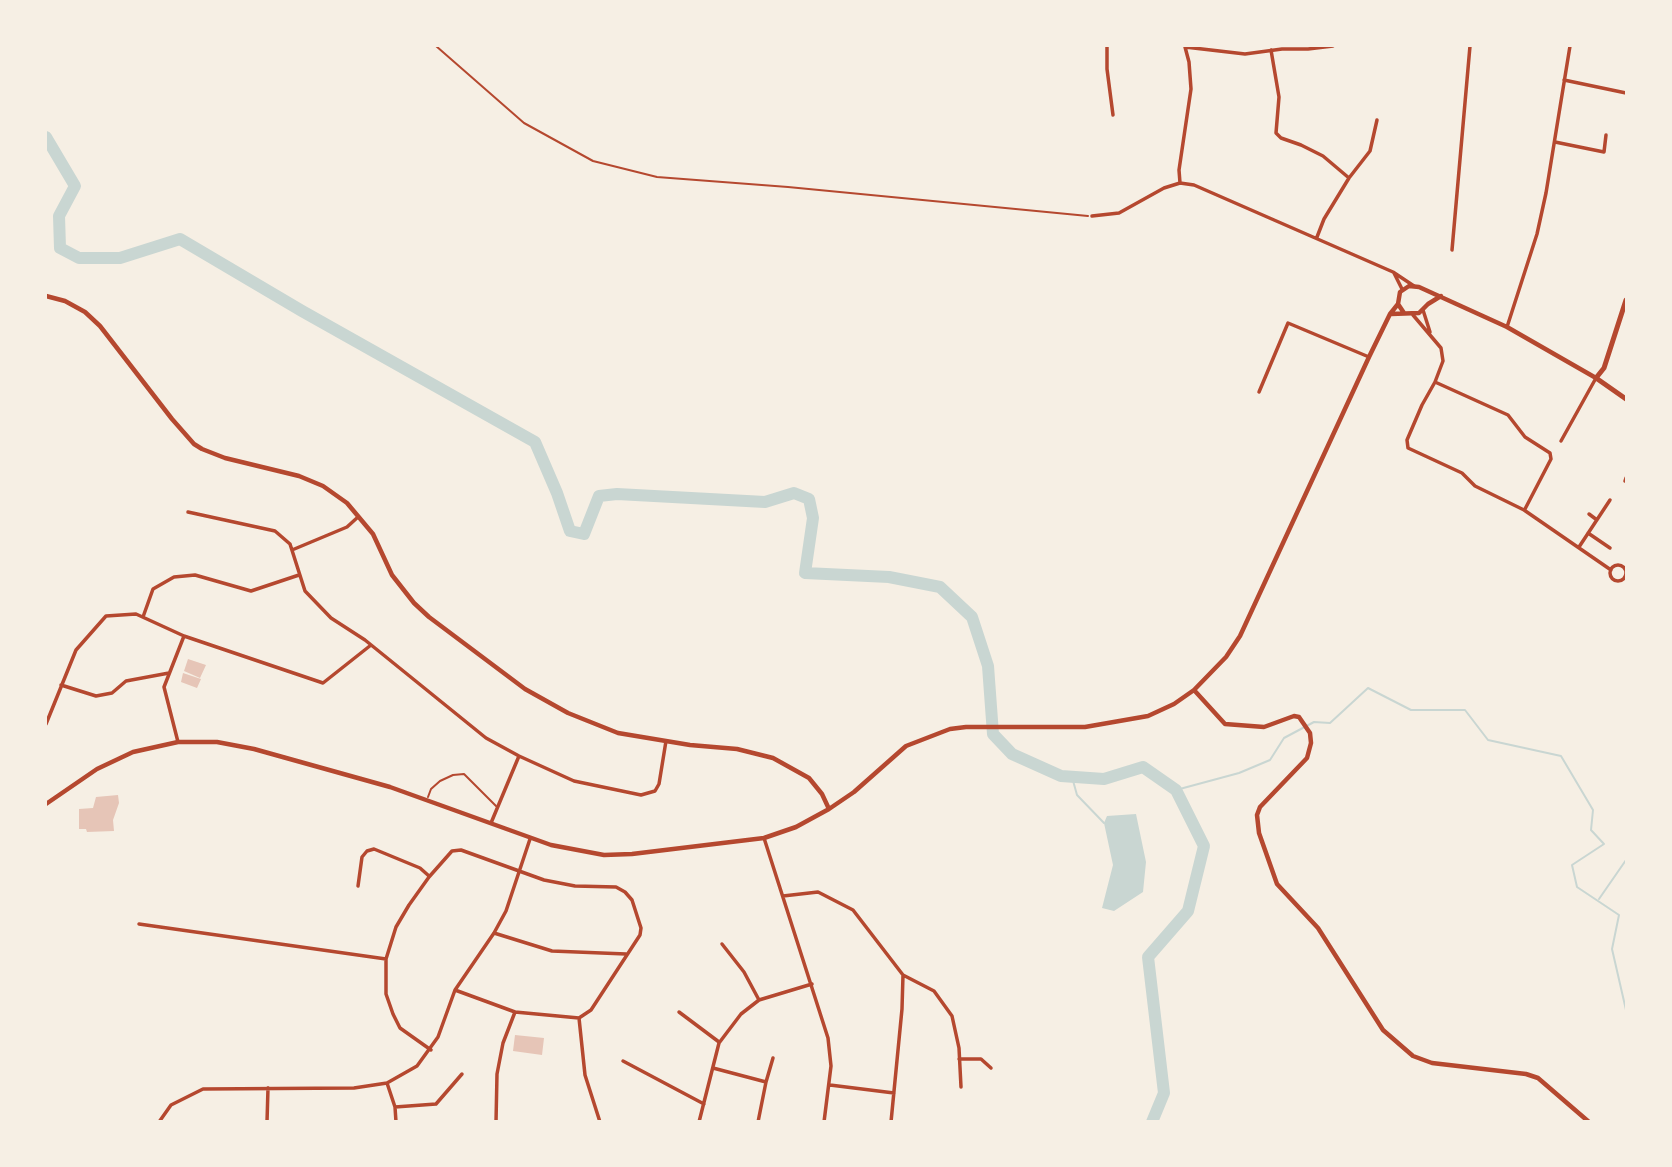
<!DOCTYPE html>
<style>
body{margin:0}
#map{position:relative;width:1672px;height:1167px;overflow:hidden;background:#f6efe4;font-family:Montserrat,sans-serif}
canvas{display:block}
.frame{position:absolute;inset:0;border:47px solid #f6efe4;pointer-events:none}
</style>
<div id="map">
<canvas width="1672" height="1167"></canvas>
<div class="frame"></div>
</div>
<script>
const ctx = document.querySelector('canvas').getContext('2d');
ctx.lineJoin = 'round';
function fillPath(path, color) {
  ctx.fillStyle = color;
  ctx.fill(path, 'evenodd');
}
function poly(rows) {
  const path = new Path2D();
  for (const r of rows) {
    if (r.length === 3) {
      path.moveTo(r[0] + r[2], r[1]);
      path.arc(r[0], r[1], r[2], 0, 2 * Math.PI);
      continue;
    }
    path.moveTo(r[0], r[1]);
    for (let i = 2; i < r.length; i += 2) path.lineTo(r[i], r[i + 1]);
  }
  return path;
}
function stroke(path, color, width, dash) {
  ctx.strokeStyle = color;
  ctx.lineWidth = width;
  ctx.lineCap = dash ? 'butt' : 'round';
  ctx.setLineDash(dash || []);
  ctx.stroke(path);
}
fillPath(poly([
 [1136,814,1146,862,1143,892,1114,911,1102,908,1113,865,1104,823,1107,816]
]), '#c9d6d2');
stroke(poly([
 [1072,777,1077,795,1104,823],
 [1176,790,1239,773,1270,760,1284,738,1314,722,1330,723,1368,688,1411,710,1465,710,1488,740,1561,756,1593,810,1591,830,1604,844,1572,865,1577,887,1619,915,1612,949,1626,1010],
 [1599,899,1626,860]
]), '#c9d6d2', 2);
stroke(poly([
 [46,137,75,186,59,216,60,248,79,258,120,258,180,239,302,311,535,442,557,493,570,531,584,534,599,496,617,494,765,502,794,493,809,499,813,518,805,573,889,577,940,587,972,617,988,666,993,734,1012,754,1061,776,1104,779,1143,767,1176,790,1204,846,1188,911,1148,957,1164,1093,1152,1122]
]), '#c9d6d2', 12);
fillPath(poly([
 [188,659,206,665,200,678,184,671],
 [183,673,201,679,197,688,181,682],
 [118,795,119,803,113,820,114,831,87,832,86,829,79,829,79,809,93,808,96,797],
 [515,1035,544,1038,542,1055,513,1051]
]), '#e6c5b7');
stroke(poly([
 [436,46,524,123,593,161,657,177,788,187,1088,216]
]), '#b5482f', 2);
stroke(poly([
 [428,797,431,789,440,781,453,775,464,774,496,806]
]), '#b5482f', 2);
stroke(poly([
 [1107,46,1107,69,1113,115],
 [1185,47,1245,54,1282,49,1308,49,1333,46],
 [1271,50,1279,97,1276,133,1281,138,1301,145,1323,156,1349,178],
 [1564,80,1626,93],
 [1555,142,1604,152,1606,135],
 [1180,183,1179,170,1191,89,1189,62,1185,47],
 [1092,216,1119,213,1164,188,1180,183,1194,185,1393,272,1414,286],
 [1317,237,1324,219,1349,178,1370,151,1377,120],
 [1452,250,1470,46],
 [1394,273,1402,289],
 [1423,310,1430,332],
 [1413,315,1441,348,1443,361,1435,382,1422,405,1407,440,1408,448,1462,473,1475,486,1524,510,1611,570],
 [1507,327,1537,234,1546,193,1570,46],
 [1435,382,1508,415,1525,437,1550,453,1551,459,1525,509],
 [1259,392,1288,323,1369,357],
 [1561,441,1596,378],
 [1625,481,1626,478],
 [188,512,275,531,290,544,305,591,331,618,365,640,486,738,519,756,574,781,641,795,655,791,659,784,666,741],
 [1589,514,1597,520],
 [1588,533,1610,548],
 [1579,547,1610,500],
 [292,550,347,527,358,517],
 [1618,573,8],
 [143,617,153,589,174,577,195,575,251,591,299,575],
 [61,685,96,696,112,693,126,681,169,673],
 [46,724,76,650,106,616,136,614,184,636,323,683,371,645],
 [178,742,164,687,184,636],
 [491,823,519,756],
 [764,838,828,1038,831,1066,824,1122],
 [358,886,362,857,367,851,374,849,420,868,429,876],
 [783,896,818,892,853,910,903,975,902,1009,891,1122],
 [139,924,386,959],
 [494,933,552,951,626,954],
 [722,944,744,972,759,1000],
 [903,975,934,991,952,1016,959,1048,961,1087],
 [679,1012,719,1042],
 [579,1018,585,1075,600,1122],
 [431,1050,400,1028,393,1014,386,994,386,959,396,927,409,905,429,877,452,851,461,850,544,880,575,886,616,887,625,892,632,900,641,928,640,935,591,1010,579,1018,515,1012,455,990],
 [959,1059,981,1059,991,1068],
 [623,1061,704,1104],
 [713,1068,766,1082,758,1122],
 [766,1082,773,1058],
 [387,1083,395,1107,396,1122],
 [830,1085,894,1093],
 [395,1107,436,1104,462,1074],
 [159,1122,171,1105,203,1089,354,1088,387,1083,417,1066,438,1037,455,990,494,933,506,911,530,839],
 [267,1122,268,1088],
 [496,1122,497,1074,503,1043,515,1012],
 [699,1122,719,1043,741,1014,759,1000,812,984]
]), '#b5482f', 3.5);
stroke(poly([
 [46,296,65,301,85,312,100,326,172,419,194,444,202,449,225,458,299,476,323,486,347,503,373,534,392,575,414,603,429,617,525,689,568,713,618,733,690,745,737,749,773,758,809,778,822,794,829,809],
 [1404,313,1398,304,1400,292,1409,286,1419,287,1507,327,1596,378],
 [1391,314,1419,313,1428,304,1441,296],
 [1194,690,1225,724,1264,727,1294,716,1299,717,1310,733,1311,743,1307,758,1260,807,1257,815,1259,833,1277,884,1318,928,1383,1030,1413,1056,1432,1063,1526,1074,1538,1078,1589,1122],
 [46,804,97,769,133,752,178,742,217,742,254,749,390,787,551,845,604,855,632,854,764,838,796,827,829,809,854,792,906,746,950,729,966,727,1085,727,1148,716,1174,704,1194,690,1226,657,1240,636,1369,357,1390,314,1398,304]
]), '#b5482f', 4.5);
stroke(poly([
 [1626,300,1604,368,1596,378,1626,399]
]), '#b5482f', 5);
</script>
